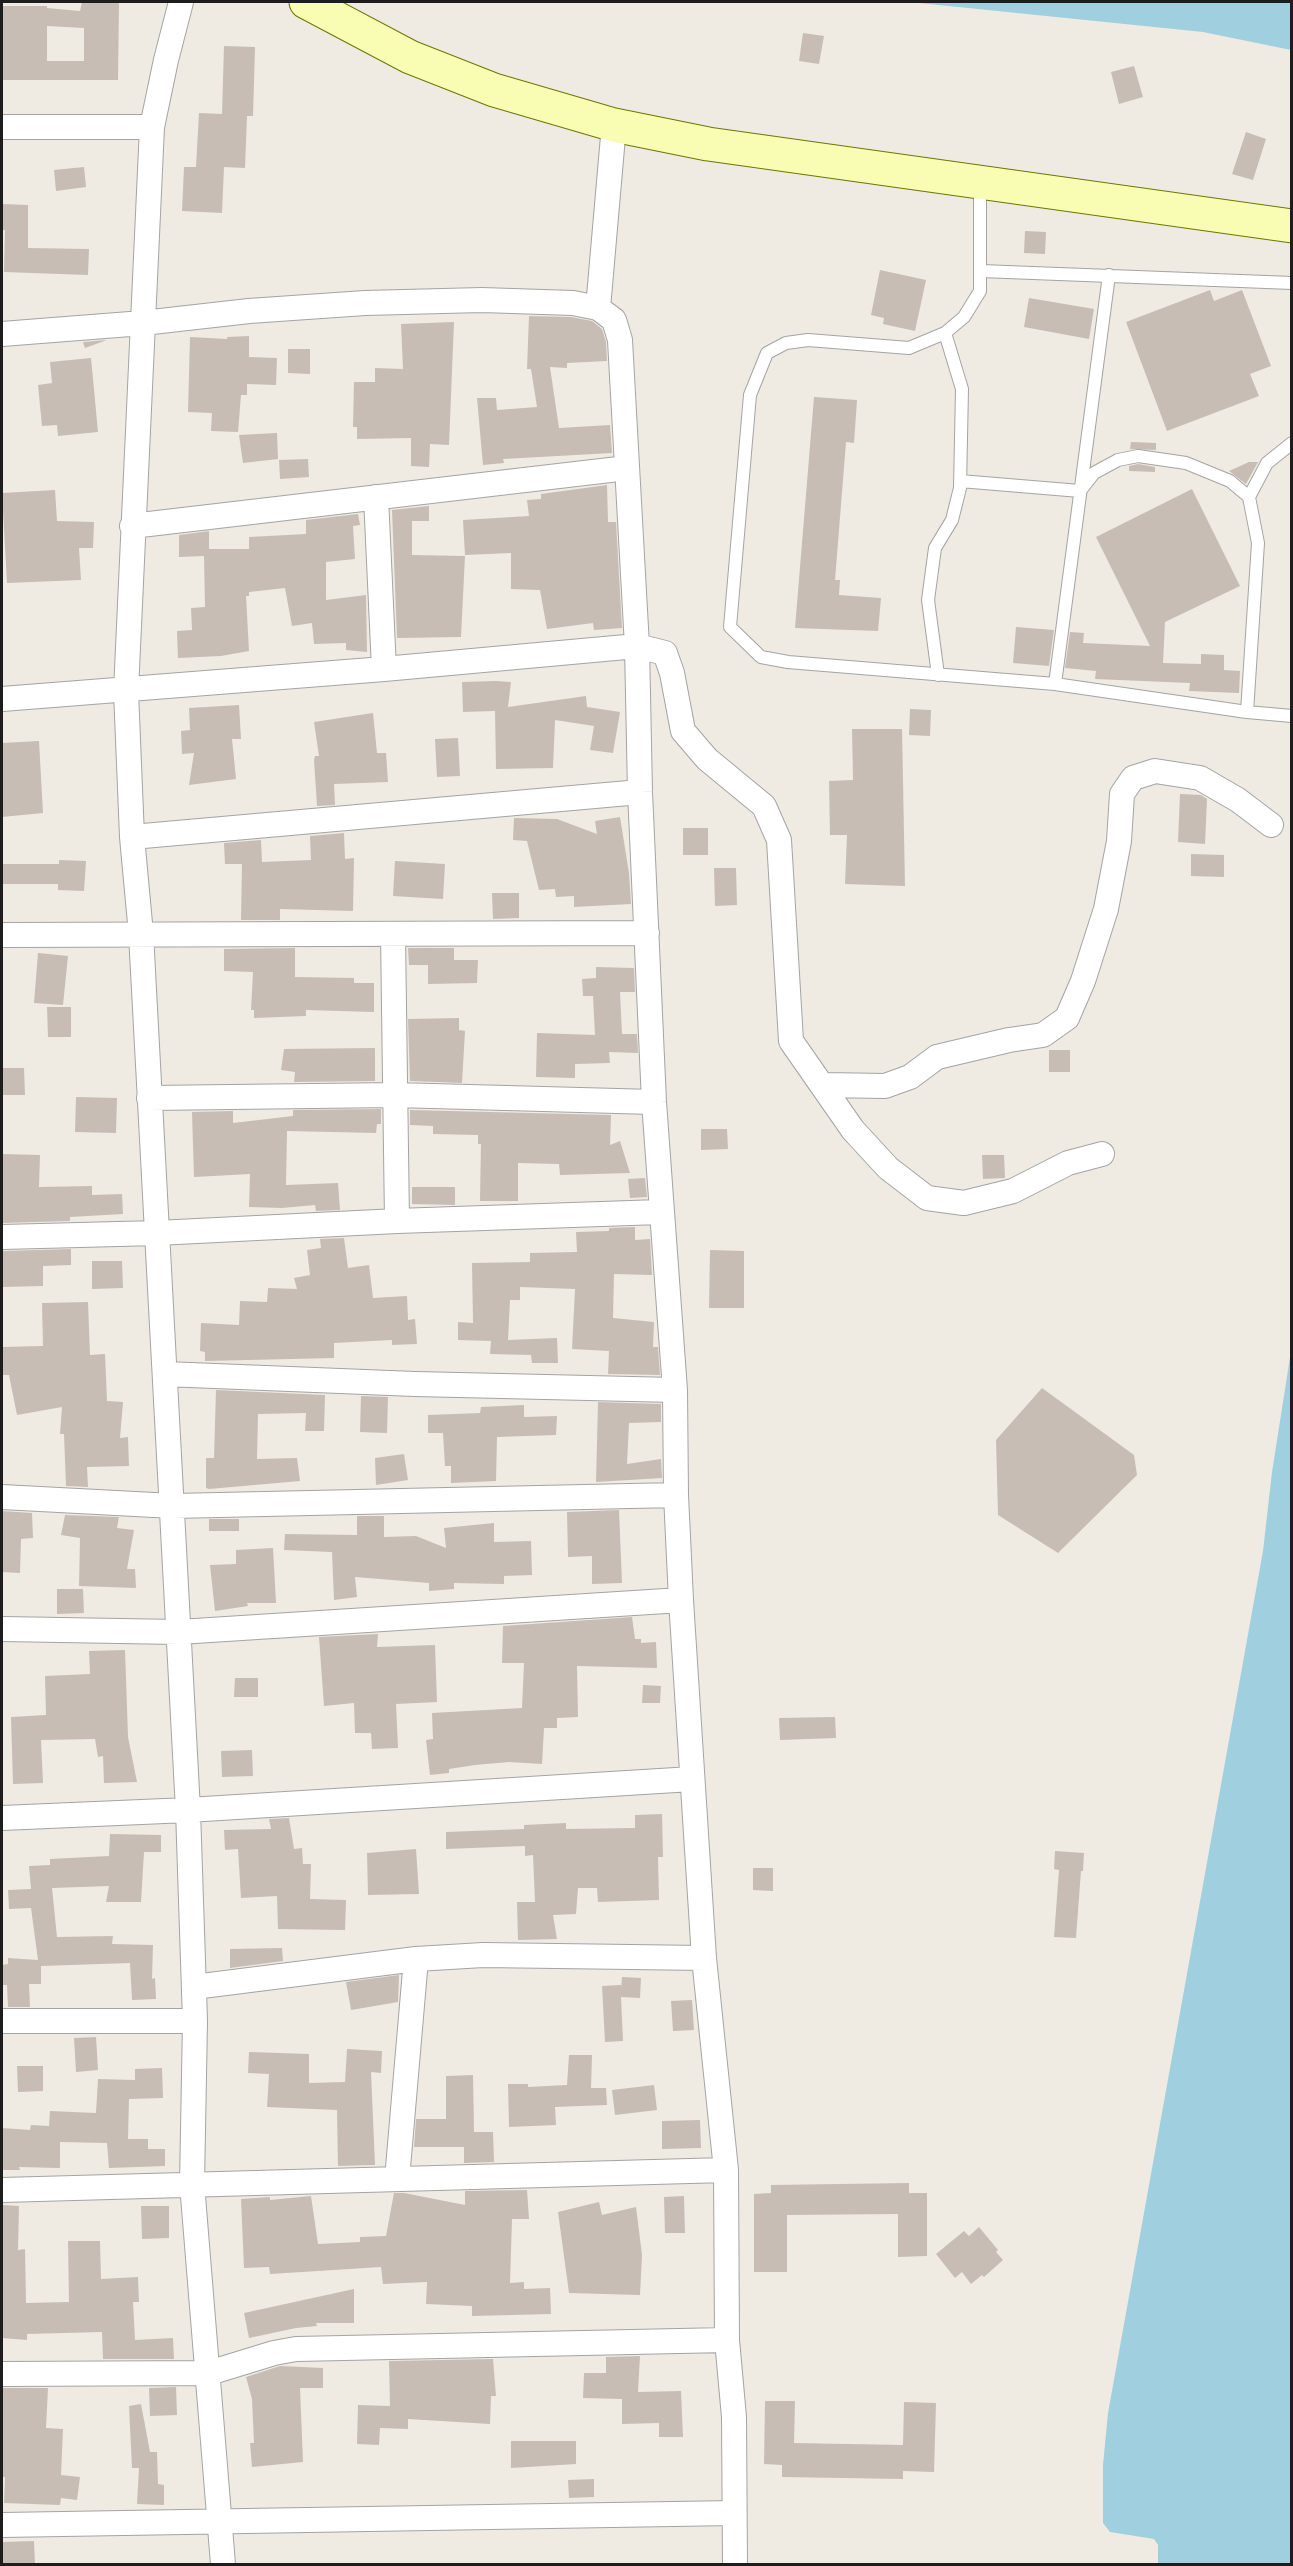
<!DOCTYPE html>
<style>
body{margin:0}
#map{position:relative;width:1293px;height:2566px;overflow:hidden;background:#efebe2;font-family:"DejaVu Sans",sans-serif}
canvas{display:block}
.frame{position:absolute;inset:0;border:3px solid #1d1d1d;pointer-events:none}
</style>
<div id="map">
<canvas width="1293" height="2566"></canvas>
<div class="frame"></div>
</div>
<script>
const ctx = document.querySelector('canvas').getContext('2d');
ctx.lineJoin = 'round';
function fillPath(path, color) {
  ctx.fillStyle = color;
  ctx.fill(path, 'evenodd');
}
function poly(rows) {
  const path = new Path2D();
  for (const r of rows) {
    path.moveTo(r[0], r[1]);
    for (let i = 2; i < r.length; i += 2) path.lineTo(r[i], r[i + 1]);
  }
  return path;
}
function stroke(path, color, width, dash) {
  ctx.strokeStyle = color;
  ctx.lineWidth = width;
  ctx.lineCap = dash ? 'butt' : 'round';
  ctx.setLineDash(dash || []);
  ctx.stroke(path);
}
fillPath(poly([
 [909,2,1291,2,1291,50,1203,32],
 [1291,1351,1291,2564,1158,2564,1158,2545,1154,2539,1110,2532,1103,2523,1103,2465,1108,2413,1263,1551,1272,1472]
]), '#a0d0df');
fillPath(poly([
 [82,2,119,2,118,80,2,80,2,6,47,6,47,8,80,11],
 [47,26,84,28,84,61,47,61],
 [803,33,824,36,819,64,799,61],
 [224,46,255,47,253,116,247,116,245,168,224,167,222,213,182,211,184,167,196,167,199,113,222,114],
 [1134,66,1143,97,1119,104,1111,72],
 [1246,132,1266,139,1253,180,1232,174],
 [84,167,86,187,56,191,54,170],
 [2,204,28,205,28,248,89,249,88,275,4,272,5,230,2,230],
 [1025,231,1046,232,1045,254,1024,253],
 [880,270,926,280,915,331,883,324,884,318,871,315],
 [1210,290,1214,301,1242,290,1271,366,1250,374,1259,396,1167,431,1126,322],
 [1029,298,1094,309,1089,339,1024,327],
 [529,316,571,317,592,321,602,329,606,342,607,361,567,363,567,368,550,367,559,428,610,425,612,453,503,459,504,463,483,465,477,398,496,398,497,410,537,407,531,369,527,369],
 [454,322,449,445,430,444,429,467,411,466,411,438,357,439,357,427,353,427,354,382,375,382,375,368,403,369,401,324],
 [249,336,249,357,277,358,276,385,247,384,247,395,241,395,238,432,211,431,212,413,188,412,190,337,227,339,227,337],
 [107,340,85,348,83,342],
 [288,349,310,349,310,374,288,373],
 [91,358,98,432,58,436,57,425,42,426,38,385,52,383,50,362],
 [814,397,857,400,854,443,846,442,835,580,840,580,839,595,881,598,878,631,795,628],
 [277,433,278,459,243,463,239,435],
 [1131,442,1156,443,1156,450,1130,449],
 [308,459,309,477,280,479,279,460],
 [1249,462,1258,462,1246,484,1229,471],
 [1138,464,1155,467,1155,472,1129,471,1129,466],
 [607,485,608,522,616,522,622,628,594,630,593,623,547,629,540,590,511,589,511,553,465,555,463,520,529,516,527,500,541,499,541,494],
 [1192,489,1240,586,1165,622,1163,663,1201,664,1201,654,1224,655,1224,670,1240,671,1239,693,1189,691,1190,683,1095,679,1096,671,1065,668,1070,632,1084,633,1083,643,1150,646,1096,537],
 [55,490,57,521,94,522,93,548,79,548,81,580,7,583,2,493],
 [429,506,429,521,412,521,412,555,465,556,461,637,397,638,392,510],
 [358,514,360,525,353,526,355,559,326,562,326,600,366,595,367,652,346,650,346,643,314,644,312,623,292,626,285,588,249,592,249,596,246,596,249,651,221,656,178,658,177,631,192,630,191,608,205,607,204,556,179,557,179,535,209,531,209,549,249,549,249,537,306,534,306,520],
 [1016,627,1054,630,1049,666,1013,663],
 [496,681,511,682,508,707,586,696,587,707,620,712,613,753,590,750,594,726,555,720,553,768,496,769,495,711,463,712,462,682],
 [239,705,241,739,232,739,236,779,189,785,194,753,182,754,181,731,190,730,189,708],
 [910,709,931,710,930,736,909,735],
 [373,713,377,753,386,753,388,782,334,784,335,805,317,806,314,760,315,756,319,756,314,722],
 [852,729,902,729,905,886,845,884,847,835,830,835,829,781,853,780],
 [458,738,460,776,437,777,435,739],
 [39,741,43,813,2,817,2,743],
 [1180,794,1201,795,1207,799,1205,844,1178,842],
 [620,817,629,873,631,904,574,907,574,896,556,897,555,889,539,890,527,841,513,840,514,818,557,819,597,834,595,821],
 [683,828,708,828,708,855,683,855],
 [344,833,345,859,354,858,353,911,280,909,280,920,241,920,242,864,225,864,224,843,261,840,262,862,311,860,310,836],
 [1191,854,1224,855,1224,877,1191,876],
 [59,860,86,861,84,891,58,890,58,884,2,884,2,864,59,864],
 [395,861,445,864,443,899,393,896],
 [714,868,736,868,737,905,715,906],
 [492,893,519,893,519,918,493,919],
 [295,948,295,977,354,978,354,983,374,983,374,1012,306,1010,306,1016,254,1018,254,1010,251,1010,253,972,224,971,224,949],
 [408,948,454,948,454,960,478,960,477,983,428,984,428,965,409,965],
 [38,953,68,956,63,1005,34,1003],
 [596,967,634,968,635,992,620,992,622,1034,637,1034,638,1053,609,1052,610,1063,575,1064,575,1078,536,1077,537,1033,595,1035,593,996,583,996,582,979,596,978],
 [47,1007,71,1007,71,1037,48,1037],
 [459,1018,459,1030,465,1031,462,1083,410,1081,408,1019],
 [375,1048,375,1081,294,1082,295,1072,281,1070,284,1049],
 [1049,1050,1070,1050,1070,1072,1049,1072],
 [2,1068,24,1068,25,1095,2,1095],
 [76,1097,117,1098,116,1133,75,1132],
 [381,1109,381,1124,377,1124,376,1133,287,1131,286,1185,338,1183,340,1210,316,1211,315,1205,282,1208,249,1207,250,1174,194,1177,192,1112,233,1111,233,1123,293,1116,293,1110],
 [410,1110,611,1115,610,1145,620,1141,630,1173,560,1175,559,1164,518,1163,518,1201,480,1201,481,1144,478,1144,478,1135,433,1134,433,1126,410,1125],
 [701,1129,727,1129,728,1149,701,1150],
 [2,1154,40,1155,39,1187,92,1186,92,1195,122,1194,123,1214,70,1217,70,1221,2,1223],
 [982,1155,1004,1155,1005,1178,983,1179],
 [645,1178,647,1197,630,1198,628,1179],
 [412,1187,455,1187,455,1205,412,1204],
 [635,1227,635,1240,650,1239,652,1275,614,1274,613,1318,654,1322,653,1347,658,1347,660,1375,608,1374,609,1351,572,1349,575,1289,520,1287,520,1300,510,1300,508,1340,557,1338,558,1363,532,1363,531,1355,490,1354,491,1341,458,1340,458,1322,473,1323,472,1263,530,1262,530,1253,577,1252,576,1232,609,1231,609,1228],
 [344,1238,348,1268,369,1265,373,1298,407,1296,408,1320,415,1319,417,1344,392,1345,392,1340,334,1343,334,1358,205,1361,205,1352,200,1351,201,1323,239,1325,240,1301,267,1302,268,1288,297,1289,294,1278,310,1275,307,1250,321,1248,320,1239],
 [71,1249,71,1265,43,1266,43,1286,2,1287,2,1251],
 [710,1250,744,1251,744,1308,709,1308],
 [92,1261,122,1261,123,1288,92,1289],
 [88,1302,90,1355,105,1354,107,1401,123,1402,120,1438,128,1437,129,1466,87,1467,88,1487,66,1486,64,1434,60,1434,62,1407,17,1415,9,1375,2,1375,2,1347,43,1346,42,1303],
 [1042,1388,1134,1455,1137,1475,1058,1553,998,1515,996,1440],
 [216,1390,325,1395,324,1431,305,1431,306,1413,258,1414,257,1459,297,1458,300,1481,209,1489,206,1488,206,1458,214,1458],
 [361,1396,388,1397,387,1433,360,1432],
 [598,1402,661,1404,661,1422,629,1423,627,1464,661,1459,662,1478,596,1482],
 [524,1405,524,1417,557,1416,556,1435,497,1437,496,1481,451,1483,451,1466,445,1466,443,1433,428,1433,428,1415,480,1413,481,1407],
 [404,1454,408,1480,376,1485,375,1458],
 [619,1510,622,1583,592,1584,592,1556,568,1557,567,1512],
 [2,1511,32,1513,33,1538,21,1539,20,1573,2,1572],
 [65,1515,119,1517,117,1528,134,1530,127,1569,135,1569,136,1588,79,1586,80,1538,61,1535],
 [357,1516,384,1516,384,1537,416,1536,446,1548,444,1528,494,1523,494,1542,531,1541,532,1575,504,1576,504,1584,454,1583,454,1589,429,1591,429,1583,355,1577,357,1597,334,1600,332,1552,284,1550,285,1534,357,1535],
 [209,1519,239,1519,239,1531,209,1531],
 [273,1548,276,1603,247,1603,248,1606,215,1611,210,1565,236,1564,236,1550],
 [57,1589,83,1589,84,1613,57,1614],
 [632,1617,635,1639,641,1639,641,1643,656,1642,657,1668,577,1666,578,1717,557,1718,557,1728,544,1728,542,1764,509,1762,475,1765,449,1769,449,1773,430,1775,426,1740,433,1739,432,1713,522,1708,524,1663,502,1663,503,1626],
 [378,1634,377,1647,435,1645,437,1702,396,1704,398,1748,372,1749,371,1733,355,1733,354,1703,324,1706,319,1637],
 [125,1650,128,1737,137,1782,104,1783,103,1756,98,1757,95,1739,41,1740,43,1783,13,1784,11,1717,46,1715,45,1676,90,1674,89,1651],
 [235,1678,258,1678,258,1697,234,1697],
 [643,1685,661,1686,660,1703,642,1703],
 [835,1717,836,1738,780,1740,779,1718],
 [252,1750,253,1776,222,1777,221,1751],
 [662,1814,663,1857,658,1857,659,1900,598,1902,597,1888,578,1888,576,1914,553,1915,557,1939,518,1940,517,1902,535,1902,533,1855,525,1856,525,1846,446,1849,446,1832,524,1829,524,1825,566,1823,566,1829,635,1828,635,1815],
 [289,1818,294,1849,302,1848,303,1864,311,1864,310,1899,346,1900,345,1930,278,1929,277,1896,241,1898,238,1849,225,1850,224,1830,271,1829,269,1819],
 [110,1834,161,1835,161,1852,144,1852,141,1902,106,1902,109,1886,52,1888,57,1937,113,1936,112,1944,153,1945,152,1979,155,1978,156,1999,132,2000,130,1963,41,1966,41,1984,29,1984,30,2007,8,2007,7,1985,2,1985,2,1965,8,1964,8,1958,38,1960,31,1908,9,1909,8,1890,31,1889,29,1866,50,1865,50,1859,109,1856],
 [416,1849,419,1894,368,1895,367,1853],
 [1055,1851,1084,1853,1083,1871,1081,1871,1076,1938,1054,1937,1059,1870,1054,1869],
 [753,1868,773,1868,773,1891,753,1890],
 [282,1948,283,1961,230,1968,230,1949],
 [399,1975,398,2002,351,2010,346,1982],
 [622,1977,641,1978,640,1998,621,1997,623,2041,605,2042,602,1986,621,1985,621,1989],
 [692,2000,694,2030,673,2031,671,2001],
 [96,2037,98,2070,76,2072,74,2038],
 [347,2049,382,2051,381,2073,371,2072,375,2165,338,2166,337,2110,267,2107,269,2074,248,2073,249,2052,309,2054,309,2083,345,2082],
 [569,2055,592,2055,591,2088,606,2088,607,2105,555,2107,556,2125,509,2127,508,2084,528,2084,528,2087,567,2085],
 [17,2066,43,2066,43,2091,18,2092],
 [162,2068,163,2098,129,2099,128,2139,148,2139,148,2149,165,2149,165,2166,109,2168,107,2143,60,2142,60,2168,19,2167,20,2170,2,2170,2,2128,30,2130,31,2125,49,2126,50,2111,96,2113,98,2079,135,2080,135,2069],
 [473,2075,474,2132,493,2132,494,2162,464,2163,464,2147,414,2147,416,2119,446,2119,446,2076],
 [654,2085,657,2110,615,2115,612,2090],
 [700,2120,701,2148,662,2149,662,2121],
 [909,2183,909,2193,927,2193,927,2256,898,2257,898,2214,787,2215,787,2272,754,2272,754,2194,771,2193,771,2185],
 [527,2190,529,2219,512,2219,510,2283,524,2282,524,2289,550,2288,551,2314,472,2316,472,2306,426,2304,427,2282,383,2284,381,2267,270,2274,269,2267,244,2268,241,2199,270,2197,270,2200,311,2196,318,2244,360,2242,360,2237,386,2236,394,2193,404,2193,465,2205,465,2191],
 [684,2196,685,2233,665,2233,664,2197],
 [599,2202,602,2215,636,2207,642,2255,640,2295,569,2293,558,2212],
 [2,2205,19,2206,18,2250,25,2249,26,2303,69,2302,68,2241,100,2241,101,2279,138,2277,139,2302,133,2302,135,2340,173,2338,174,2359,103,2359,102,2332,27,2334,27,2340,2,2338],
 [141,2206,169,2206,169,2238,142,2239],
 [979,2227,998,2250,996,2252,1003,2260,984,2277,982,2275,971,2284,962,2272,955,2278,936,2254,964,2231,969,2236],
 [354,2289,354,2323,316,2323,317,2326,296,2328,249,2338,244,2313],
 [640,2356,638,2392,681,2391,683,2437,659,2437,659,2423,622,2424,622,2399,583,2398,584,2373,606,2373,606,2357],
 [493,2359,496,2396,491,2396,490,2424,408,2419,408,2429,380,2428,379,2445,357,2444,358,2405,390,2406,389,2361],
 [280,2366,323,2368,323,2388,300,2388,303,2462,252,2467,250,2443,254,2443,252,2399,246,2377],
 [176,2387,177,2415,150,2416,149,2388],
 [2,2388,48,2388,46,2428,63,2429,61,2475,80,2477,77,2500,61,2498,60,2505,4,2503,5,2477,2,2477],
 [765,2401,795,2401,794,2443,903,2445,904,2402,936,2403,934,2472,903,2471,903,2479,782,2477,782,2465,764,2464],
 [141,2404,150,2452,157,2452,158,2484,164,2485,164,2505,137,2504,139,2468,132,2468,129,2406],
 [511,2441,576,2441,576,2464,511,2468],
 [594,2479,594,2497,569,2498,568,2480],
 [34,2541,35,2565,2,2565,2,2542]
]), '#c7bdb5');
const lane = poly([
 [980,182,980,291,964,317,945,333,909,348,808,340,786,343,767,353,750,395,730,627,761,657,788,662,1055,684,1247,712,1292,716],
 [981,271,1292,283],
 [960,481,1080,491,1094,473,1118,460,1138,456,1186,463,1230,481,1249,497,1258,543,1247,712],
 [1249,497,1267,463,1292,443],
 [938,675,928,600,935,548,952,520,960,488,962,389,945,333],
 [1055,684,1109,275]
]);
const street = poly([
 [181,2,166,60,152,127,126,691,132,837,141,934,188,1810,195,2021,192,2184,223,2564],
 [2,127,152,127],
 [598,308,614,125],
 [2,334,143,323,249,311,365,303,482,300,573,303,598,308,614,320,620,340,637,646,640,792,654,1102,675,1390,676,1495,681,1600,704,1958,726,2170,727,2340,734,2417,735,2564],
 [376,497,384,669],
 [132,526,627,468],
 [2,699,384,669,637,646,665,653,672,673,683,731,707,759,764,806,779,840,791,1041,853,1130,888,1168,927,1198,964,1203,1013,1191,1068,1163,1102,1154],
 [132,837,640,792],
 [2,935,647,933],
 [393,936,397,1221],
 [824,1085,885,1086,910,1077,937,1057,1009,1040,1043,1035,1067,1018,1083,981,1106,909,1119,841,1122,794,1133,778,1155,771,1200,778,1238,800,1271,825],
 [149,1098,395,1095,654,1102],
 [2,1237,157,1233,397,1221,660,1212],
 [165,1374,415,1384,675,1390],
 [2,1497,173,1506,676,1495],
 [2,1629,179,1632,681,1600],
 [2,1818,188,1810,692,1779],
 [194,1987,416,1959,483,1955,704,1958],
 [2,2021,195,2021],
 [397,2179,416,1959],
 [2,2190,726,2170],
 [2,2374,209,2373,274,2353,296,2349,727,2340],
 [2,2525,734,2513]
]);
const secondary = poly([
 [306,2,410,57,494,90,614,125,708,144,1292,226]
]);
stroke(lane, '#a4a4a4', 14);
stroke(street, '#a4a4a4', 26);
stroke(secondary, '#6a7800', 35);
stroke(lane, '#fff', 12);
stroke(street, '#fff', 24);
stroke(secondary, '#f8fdb3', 33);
</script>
